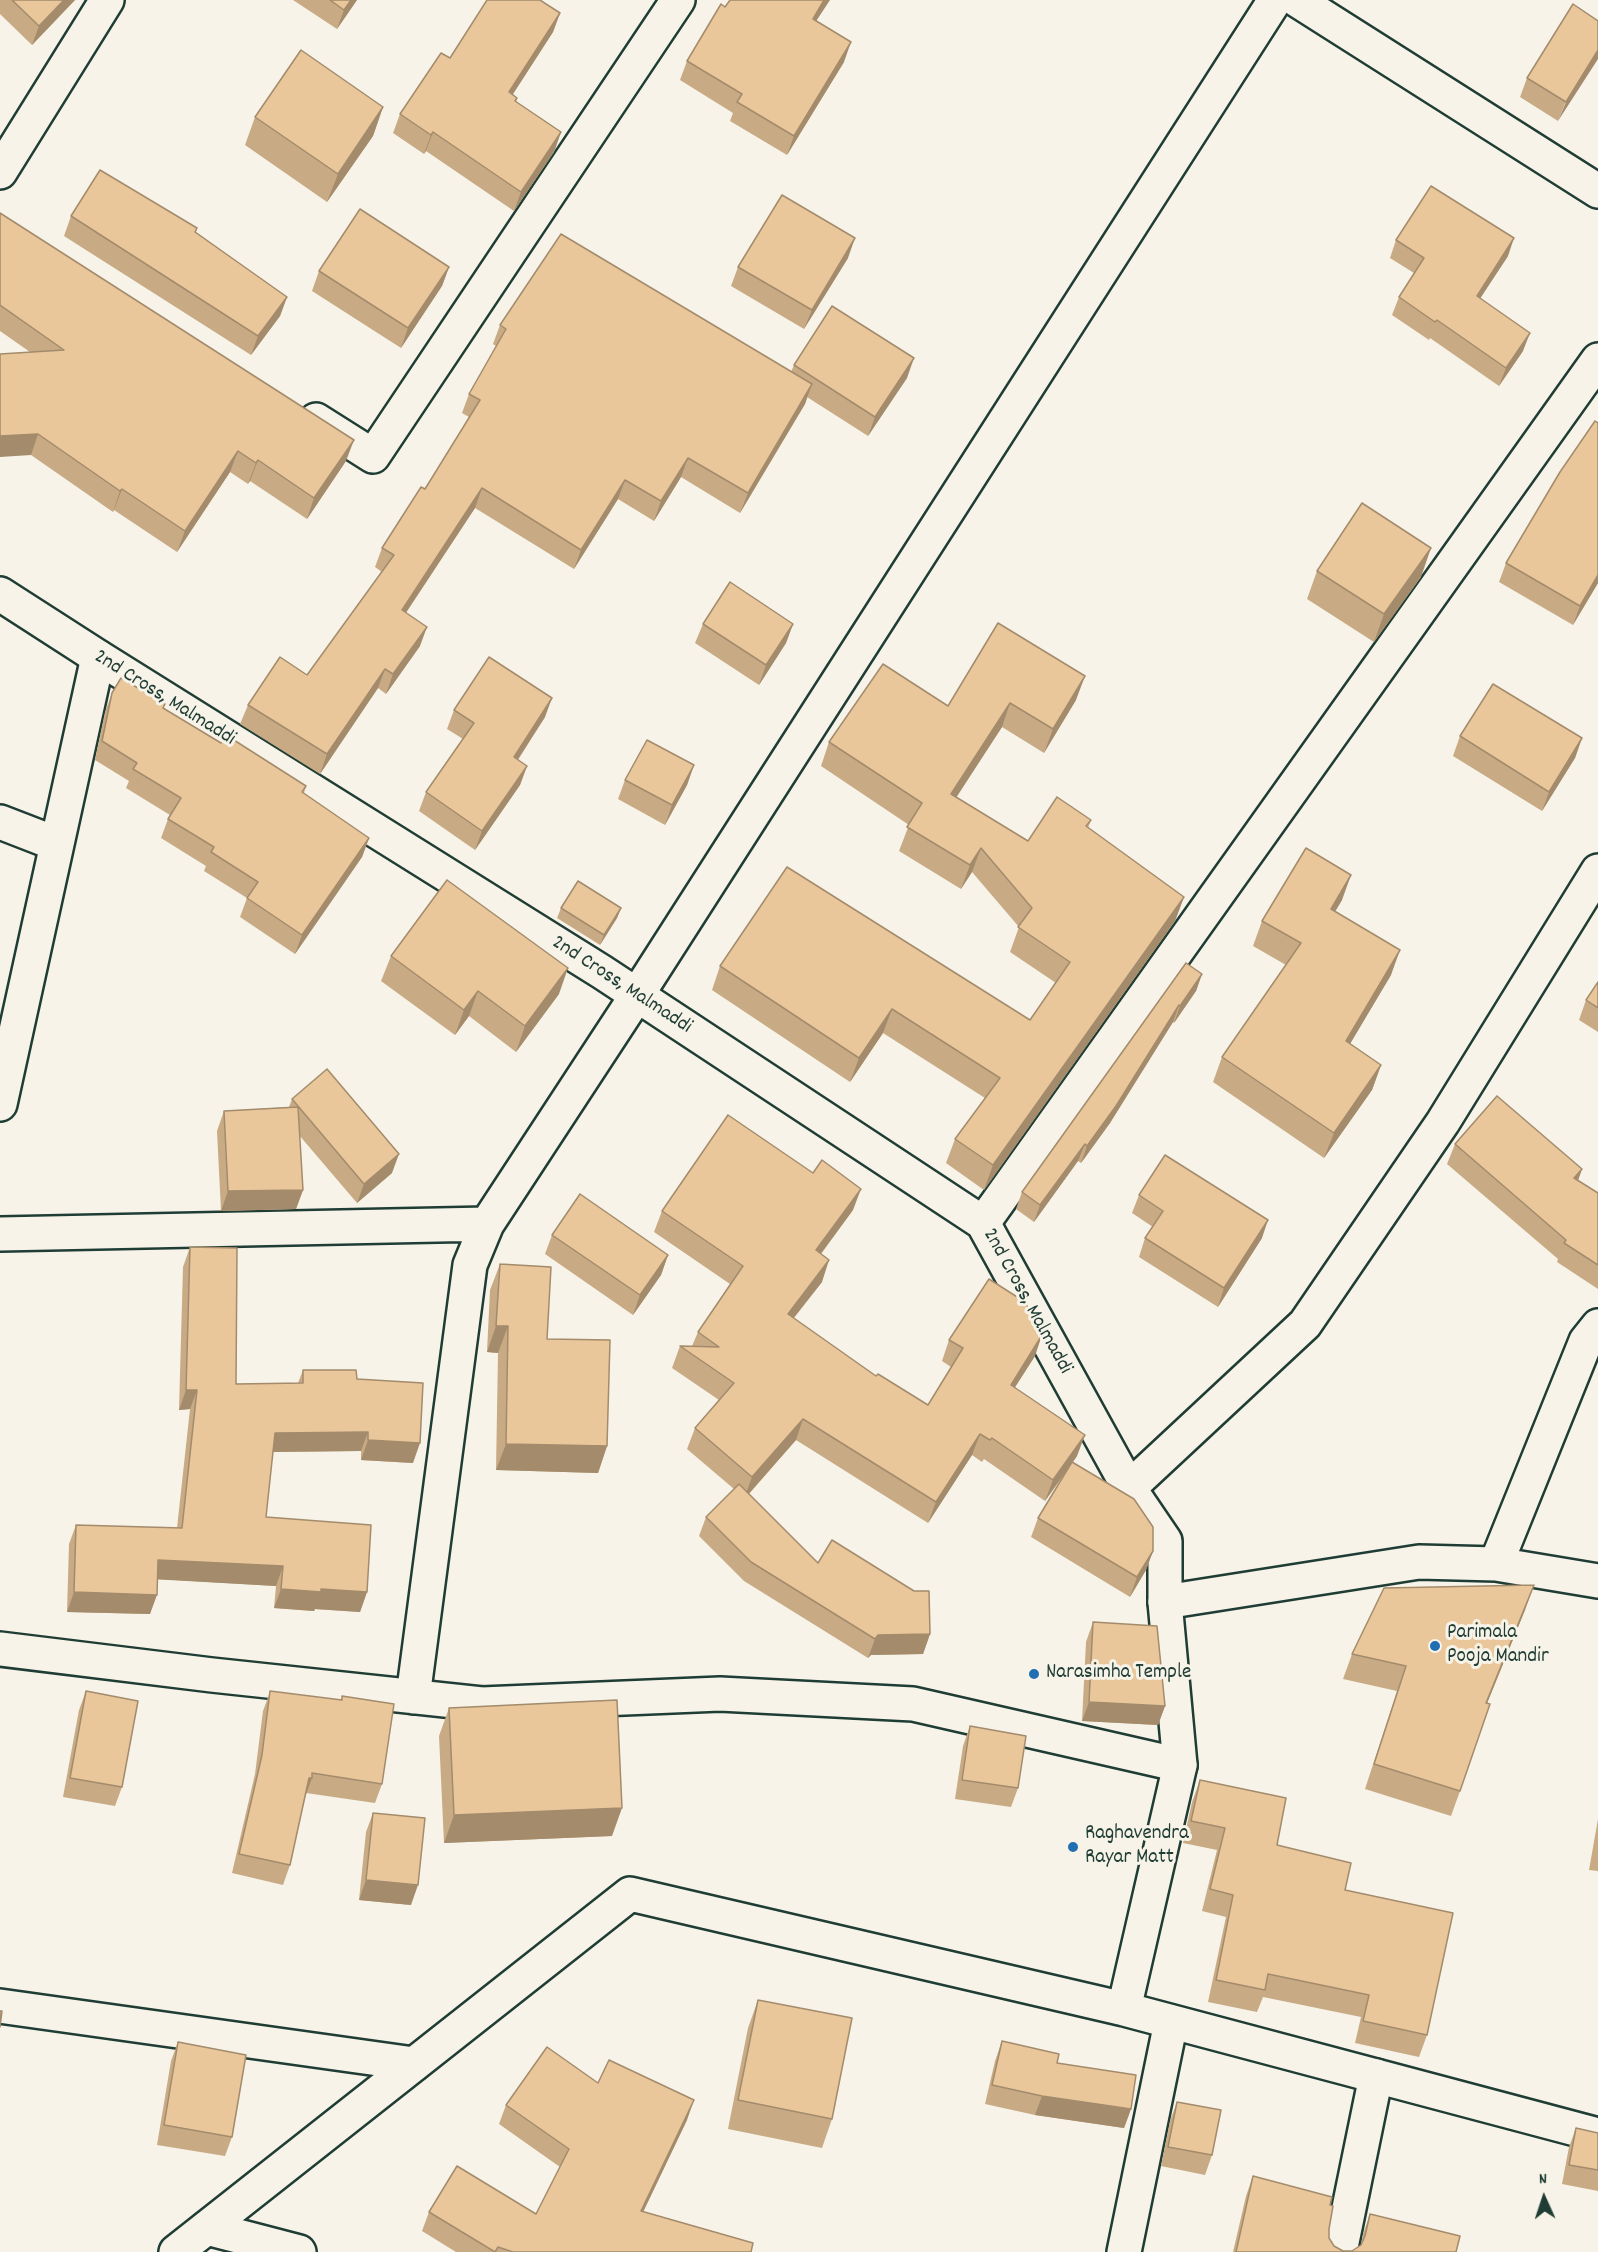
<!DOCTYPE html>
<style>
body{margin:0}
#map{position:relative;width:1598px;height:2252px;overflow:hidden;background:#f7f3e8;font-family:Dekko,sans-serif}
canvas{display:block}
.north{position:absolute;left:1514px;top:2168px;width:60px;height:60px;-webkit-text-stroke:4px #f7f3e8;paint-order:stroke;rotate:357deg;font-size:16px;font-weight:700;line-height:24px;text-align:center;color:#1f3d34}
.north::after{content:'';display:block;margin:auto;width:21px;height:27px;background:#1f3d34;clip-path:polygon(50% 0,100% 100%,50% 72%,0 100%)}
</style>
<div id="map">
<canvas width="1598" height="2252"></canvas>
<div class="north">N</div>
</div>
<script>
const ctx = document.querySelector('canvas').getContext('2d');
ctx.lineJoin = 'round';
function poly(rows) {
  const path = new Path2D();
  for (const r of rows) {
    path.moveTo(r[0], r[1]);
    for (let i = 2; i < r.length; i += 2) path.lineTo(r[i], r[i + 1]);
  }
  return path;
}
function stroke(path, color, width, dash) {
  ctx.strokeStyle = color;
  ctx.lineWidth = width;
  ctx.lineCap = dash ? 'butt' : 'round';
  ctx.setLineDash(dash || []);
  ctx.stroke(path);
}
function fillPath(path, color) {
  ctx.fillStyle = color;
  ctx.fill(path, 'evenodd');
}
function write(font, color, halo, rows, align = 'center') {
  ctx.font = font + ' Dekko,sans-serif';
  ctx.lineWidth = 6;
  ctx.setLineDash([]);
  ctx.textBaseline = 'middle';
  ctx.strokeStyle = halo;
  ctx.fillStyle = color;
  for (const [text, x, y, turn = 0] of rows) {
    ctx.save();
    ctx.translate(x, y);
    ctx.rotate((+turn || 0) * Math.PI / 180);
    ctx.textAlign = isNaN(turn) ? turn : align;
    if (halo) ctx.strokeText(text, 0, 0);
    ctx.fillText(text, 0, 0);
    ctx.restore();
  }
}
const minor = poly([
 [1297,0,1598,191],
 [0,172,107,0],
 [316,420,373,456,678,0],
 [0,822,57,844],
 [0,1104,98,657],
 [983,1223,1598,360],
 [0,1234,487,1224],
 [1129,1488,1305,1324,1443,1122,1598,871],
 [1496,1564,1586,1341,1598,1326],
 [1165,1602,1419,1562,1496,1564,1598,1581],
 [0,1649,212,1675,482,1704,720,1694,913,1704,1180,1765],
 [413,1697,470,1265,487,1224,637,995,1275,0],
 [0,2006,414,2064],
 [207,2228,299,2252],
 [1124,2252,1171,2022],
 [1340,2252,1376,2076]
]);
const tertiary = poly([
 [0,594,98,657,602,972,983,1223,1129,1488,1165,1541,1165,1602,1180,1765,1124,2009,1598,2135],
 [176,2252,630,1894,1124,2009]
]);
stroke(minor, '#1f3d34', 38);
stroke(tertiary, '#1f3d34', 38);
stroke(minor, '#f7f3e8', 33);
stroke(tertiary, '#f7f3e8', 33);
fillPath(poly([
 [0,0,75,0,32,45,0,14],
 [293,0,357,0,337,29],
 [725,7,816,21,844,62,787,155,730,121,733,113,680,80,687,61],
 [560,13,553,32,513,94,517,98,516,102,561,132,554,152,514,211,426,151,424,154,393,133,400,114,450,58],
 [1598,21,1558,121,1520,97,1527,78],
 [383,107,373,136,327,202,245,145,255,117],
 [0,213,346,461,307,519,250,481,248,484,230,472,177,552,114,510,113,512,31,455,30,352,0,331],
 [71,216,197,228,196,232,287,297,280,316,251,355,64,236],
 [1396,240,1508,256,1480,298,1523,351,1499,386,1430,338,1429,340,1392,315,1399,297,1414,273,1390,258],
 [848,258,804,329,731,286,738,267],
 [449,267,442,286,401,348,312,291,319,271],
 [500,325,791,372,794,365,907,378,868,436,807,397,805,404,740,513,681,477,654,521,618,499,574,569,475,508,406,613,420,646,386,694,378,688,320,774,240,724,248,705,307,675,382,572,375,567,382,548,425,489,469,417,462,413,469,394,496,346,493,344],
 [1506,563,1598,583,1573,625,1499,582],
 [1317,571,1421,577,1374,642,1307,599],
 [703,624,793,624,786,643,759,685,695,643],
 [112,693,164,709,221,743,306,786,304,793,369,838,362,857,295,954,240,917,247,898,204,871,206,866,161,838,168,819,170,815,126,788,129,781,95,760,105,712],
 [1076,700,1044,753,1002,727,956,797,1028,841,1091,820,1088,828,1184,897,1175,921,984,1190,946,1163,955,1139,985,1098,883,1033,850,1082,712,990,720,966,1030,1020,1056,983,1010,952,1019,927,972,872,961,889,899,851,909,825,821,766,829,742,948,706],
 [454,710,545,717,518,760,527,766,520,785,475,850,419,811,426,792,463,739,447,729],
 [1460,736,1582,738,1575,758,1542,811,1453,756],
 [694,765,687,785,665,825,618,799,625,780],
 [1342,900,1335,911,1391,975,1350,1043,1381,1065,1372,1090,1324,1158,1213,1082,1222,1057,1286,965,1253,946,1262,921],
 [561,908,621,908,617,918,600,945,557,918],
 [391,956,559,994,516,1052,469,1016,455,1035,381,981],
 [1202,974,1196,991,1174,1023,1173,1022,1110,1123,1081,1163,1078,1161,1034,1222,1016,1209,1022,1192],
 [1598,982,1598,1032,1579,1020,1586,1000],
 [292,1099,392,1173,357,1203,299,1135,303,1190,296,1209,221,1211,217,1131,224,1111,289,1107],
 [1455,1144,1582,1169,1578,1180,1598,1193,1598,1289,1557,1262,1558,1259,1447,1164],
 [1139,1195,1262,1238,1218,1307,1139,1257,1145,1238,1153,1227,1132,1213],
 [853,1210,821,1254,822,1282,794,1318,876,1376,928,1405,951,1367,942,1361,949,1340,1035,1356,1015,1387,1077,1456,1073,1462,1153,1551,1146,1570,1130,1597,1031,1537,1038,1518,1069,1467,1045,1501,984,1459,982,1462,972,1455,928,1523,796,1440,749,1494,818,1563,930,1634,923,1654,871,1655,868,1658,744,1581,699,1536,706,1517,734,1489,687,1449,695,1428,719,1400,672,1368,680,1346,692,1346,698,1332,730,1284,654,1232,662,1211],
 [552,1235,668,1255,661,1275,633,1315,545,1254],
 [190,1247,236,1384,298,1383,303,1370,357,1379,413,1463,361,1460,361,1451,273,1452,266,1517,367,1592,360,1612,315,1609,314,1611,274,1608,276,1586,157,1579,150,1614,67,1612,69,1544,76,1525,177,1528,190,1409,179,1410,183,1267],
 [500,1264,607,1446,598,1473,496,1470,498,1353,487,1352,490,1290],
 [1525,1610,1487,1703,1460,1791,1451,1816,1365,1789,1397,1691,1343,1679,1352,1654],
 [1093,1622,1165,1706,1158,1725,1082,1721,1086,1642],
 [86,1691,122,1787,115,1806,63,1797,79,1710],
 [270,1692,341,1700,342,1696,382,1784,375,1803,306,1793,290,1865,283,1885,232,1873,255,1774,263,1711],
 [449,1708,612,1836,444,1843,439,1736],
 [970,1726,1018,1788,1011,1807,955,1799,963,1746],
 [1200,1780,1277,1845,1345,1890,1427,2035,1419,2057,1355,2043,1361,2017,1263,1997,1257,2012,1208,2002,1226,1917,1202,1911,1217,1850,1183,1843,1192,1802],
 [373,1813,411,1905,359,1900,366,1832],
 [1598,1819,1598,1871,1589,1870],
 [758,2000,832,2119,822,2148,728,2129,748,2028],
 [1002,2041,1131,2109,1124,2128,1035,2115,985,2104,995,2061],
 [178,2042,232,2137,225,2156,157,2145,171,2061],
 [598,2083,687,2120,643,2212,751,2252,456,2252,422,2231,429,2212,536,2214,560,2167,499,2124,506,2105],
 [1177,2102,1212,2155,1205,2175,1161,2166,1170,2121],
 [1576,2128,1598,2133,1598,2191,1562,2184,1569,2147],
 [1253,2176,1330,2205,1329,2229,1329,2238,1334,2246,1343,2251,1352,2251,1361,2245,1363,2234,1370,2214,1456,2252,1233,2252,1246,2196]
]), '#c8ab85');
fillPath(poly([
 [64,0,75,0,32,45,39,26],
 [351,0,357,0,337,29,344,10],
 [824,0,830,0,805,38,813,19],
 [560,13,553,32,502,111,509,92],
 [851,42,844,62,787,155,794,136],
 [1598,50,1598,59,1558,121,1566,102],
 [383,107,373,136,327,202,338,174],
 [433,132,426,151,424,154,431,135],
 [561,132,554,152,514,211,521,192],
 [855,238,848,258,804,329,812,310],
 [1514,238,1508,256,1470,314,1477,296],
 [449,267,442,286,401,348,408,328],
 [287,297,280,316,251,355,258,336],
 [1530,333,1523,351,1499,386,1506,368],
 [914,358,907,378,868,436,875,417],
 [812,384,805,404,740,513,748,493],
 [38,434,31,455,0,457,0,436],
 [354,440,346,461,307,519,314,498],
 [238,451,230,472,177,552,185,531],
 [688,458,681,477,654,521,661,501],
 [258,460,250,481,248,484,256,463],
 [625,480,618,499,574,569,581,550],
 [482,488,475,508,395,629,402,610],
 [122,489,114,510,113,512,120,491],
 [1431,548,1421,577,1374,642,1384,614],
 [1598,575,1598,583,1573,625,1580,606],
 [793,624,786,643,759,685,766,665],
 [427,627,420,646,386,694,393,674],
 [385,669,378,688,320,774,327,754],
 [1085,676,1076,700,1044,753,1053,729],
 [552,698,545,717,507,776,514,757],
 [1010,703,1002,727,943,818,951,794],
 [1582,738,1575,758,1542,811,1549,792],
 [694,765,687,785,665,825,672,805],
 [527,766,520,785,475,850,482,831],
 [369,838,362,857,295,954,302,935],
 [981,848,972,872,961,889,970,865],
 [1351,875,1342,900,1322,934,1331,909],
 [1184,897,1175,921,984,1190,993,1165],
 [621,908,617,918,600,945,604,935],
 [1400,950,1391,975,1337,1066,1346,1041],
 [568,968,559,994,516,1052,525,1026],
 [1202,974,1196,991,1174,1023,1180,1006],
 [478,991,469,1016,455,1035,464,1010],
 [1179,1005,1173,1022,1110,1123,1081,1163,1087,1146],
 [892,1009,883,1033,850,1082,859,1058],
 [1381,1065,1372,1090,1324,1158,1334,1133],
 [1085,1144,1078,1161,1034,1222,1040,1205],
 [399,1154,392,1173,357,1203,364,1184],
 [1582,1169,1575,1189,1574,1178],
 [861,1189,853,1210,808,1271,816,1250],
 [303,1190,296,1209,221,1211,228,1191],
 [1268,1220,1262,1238,1218,1307,1224,1288],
 [668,1255,661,1275,633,1315,640,1295],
 [829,1260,822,1282,780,1335,788,1314],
 [496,1326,508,1326,498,1353,487,1352],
 [1042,1335,1035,1356,1003,1406,1011,1385],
 [186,1390,197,1390,190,1409,179,1410],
 [803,1419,796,1440,744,1499,752,1477],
 [368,1432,361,1451,268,1452,275,1433],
 [980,1434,972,1455,928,1523,936,1502],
 [1085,1435,1077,1456,1045,1501,1053,1480],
 [368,1440,420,1443,413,1463,361,1460],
 [506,1444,607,1446,598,1473,496,1470],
 [1153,1551,1146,1570,1130,1597,1137,1577],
 [158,1560,283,1566,276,1586,151,1579],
 [1534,1585,1525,1610,1477,1728,1486,1703],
 [281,1589,321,1589,367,1592,360,1612,315,1609,314,1611,274,1608],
 [74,1592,157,1595,150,1614,67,1612],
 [930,1634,923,1654,871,1655,868,1658,875,1639,878,1635],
 [1089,1702,1165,1706,1158,1725,1082,1721],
 [309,1778,312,1778,305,1797],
 [622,1808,612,1836,444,1843,454,1815],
 [366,1880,418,1885,411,1905,359,1900],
 [1042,2096,1131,2109,1124,2128,1035,2115],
 [694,2100,687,2120,634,2231,641,2211]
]), '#a38b6c');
const building = poly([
 [12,0,64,0,39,26,12,0],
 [330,0,351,0,344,10,330,0],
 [487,0,540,0,560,13,509,92,517,98,515,101,561,132,521,192,433,132,431,135,400,114,441,53,450,58,487,0],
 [730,0,824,0,813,19,851,42,794,136,737,102,742,94,687,61,721,4,725,7,730,0],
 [1573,4,1598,21,1598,50,1566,102,1527,78,1573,4],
 [301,50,383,107,338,174,255,117,301,50],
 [100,170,197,228,195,232,287,297,258,336,71,216,100,170],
 [1431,186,1514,238,1477,296,1530,333,1506,368,1437,320,1435,322,1399,297,1424,258,1396,240,1431,186],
 [782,195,855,238,812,310,738,267,782,195],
 [360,209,449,267,408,328,319,271,360,209],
 [0,213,354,440,314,498,258,460,256,463,238,451,185,531,122,489,120,491,38,434,0,436,0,354,64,350,0,305,0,213],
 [561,234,812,384,748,493,688,458,661,501,625,480,581,550,482,488,402,610,427,627,393,674,385,669,327,754,248,705,280,657,307,675,394,555,382,548,421,487,425,489,480,400,469,394,506,329,500,325,561,234],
 [832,306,914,358,875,417,794,365,832,306],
 [1595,421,1598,423,1598,575,1580,606,1506,563,1560,472,1595,421],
 [1362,503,1431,548,1384,614,1317,571,1362,503],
 [730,582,793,624,766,665,703,624,730,582],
 [998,623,1085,676,1053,729,1010,703,951,794,1028,841,1057,797,1091,820,1086,826,1184,897,993,1165,955,1139,1000,1078,892,1009,859,1058,720,966,787,867,1030,1020,1070,962,1018,927,1032,908,981,848,970,865,907,827,922,803,829,742,883,664,948,706,998,623],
 [489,657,552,698,514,757,527,766,482,831,426,792,474,723,454,710,489,657],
 [121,678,165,704,163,708,221,743,226,735,306,786,302,792,369,838,302,935,247,898,258,882,211,852,214,847,168,819,181,798,133,769,137,763,102,741,112,693,121,678],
 [1493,684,1582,738,1549,792,1460,736,1493,684],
 [647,740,694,765,672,805,625,780,647,740],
 [1306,848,1351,875,1331,909,1400,950,1346,1041,1381,1065,1334,1133,1222,1057,1301,943,1262,921,1306,848],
 [447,880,568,968,525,1026,478,991,464,1010,391,956,447,880],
 [578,881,621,908,604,935,561,908,578,881],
 [1186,963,1202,974,1180,1006,1179,1005,1116,1106,1087,1146,1085,1144,1040,1205,1022,1192,1186,963],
 [1598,982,1598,1008,1586,1000,1598,982],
 [327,1069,399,1154,364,1184,292,1099,327,1069],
 [1497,1096,1582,1169,1574,1178,1598,1193,1598,1265,1564,1243,1566,1240,1455,1144,1497,1096],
 [298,1107,303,1190,228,1191,224,1111,298,1107],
 [728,1115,813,1173,822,1160,861,1189,816,1250,829,1260,788,1314,876,1376,878,1374,928,1405,963,1348,949,1340,989,1279,1025,1302,1042,1335,1011,1385,1085,1435,1053,1480,992,1438,990,1440,980,1434,936,1502,803,1419,752,1477,695,1428,734,1383,680,1346,719,1347,698,1332,743,1266,662,1211,728,1115],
 [1165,1155,1268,1220,1224,1288,1145,1238,1163,1211,1139,1195,1165,1155],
 [580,1194,668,1255,640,1295,552,1235,580,1194],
 [190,1247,237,1248,236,1384,303,1383,303,1370,356,1370,357,1379,423,1383,420,1443,368,1440,368,1432,275,1433,266,1517,371,1525,367,1592,321,1589,321,1592,281,1589,283,1566,158,1560,157,1595,74,1592,76,1525,182,1528,197,1390,186,1390,190,1247],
 [500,1264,551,1267,547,1339,610,1340,607,1446,506,1444,508,1326,496,1326,500,1264],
 [1072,1462,1134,1499,1153,1527,1153,1551,1137,1577,1038,1518,1072,1462],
 [739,1484,818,1563,832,1540,914,1591,929,1591,930,1634,878,1635,875,1639,751,1562,706,1517,739,1484],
 [1534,1585,1486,1703,1490,1704,1460,1791,1374,1764,1406,1666,1352,1654,1384,1588,1534,1585],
 [1093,1622,1157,1626,1165,1706,1089,1702,1093,1622],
 [86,1691,138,1701,122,1787,70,1778,86,1691],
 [270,1691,342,1700,342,1696,394,1704,382,1784,312,1773,312,1778,309,1778,290,1865,239,1854,262,1755,270,1691],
 [617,1700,622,1808,454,1815,449,1708,617,1700],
 [970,1726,1026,1736,1018,1788,962,1780,970,1726],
 [1200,1780,1286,1798,1277,1845,1351,1863,1345,1890,1453,1913,1427,2035,1363,2021,1369,1995,1268,1974,1265,1990,1216,1980,1233,1895,1210,1889,1225,1828,1191,1821,1200,1780],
 [373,1813,425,1818,418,1885,366,1880,373,1813],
 [758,2000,852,2018,832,2119,738,2100,758,2000],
 [0,2011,2,2011,0,2027,0,2011],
 [1002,2041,1059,2054,1057,2063,1136,2075,1131,2109,1042,2096,992,2085,1002,2041],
 [178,2042,246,2055,232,2137,164,2125,178,2042],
 [547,2047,598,2083,609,2060,694,2100,641,2211,753,2243,751,2252,513,2252,498,2247,495,2252,429,2212,457,2166,536,2214,569,2149,506,2105,547,2047],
 [1177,2102,1221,2110,1212,2155,1168,2147,1177,2102],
 [1576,2128,1598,2133,1598,2170,1569,2165,1576,2128],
 [1253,2176,1332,2197,1330,2205,1333,2206,1329,2229,1329,2238,1334,2246,1343,2251,1352,2251,1361,2245,1365,2236,1370,2214,1460,2236,1456,2252,1236,2252,1253,2176]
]);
fillPath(building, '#e9c79b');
stroke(building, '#a38b6c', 1.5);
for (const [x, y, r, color] of [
 [1435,1646,6,"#1f6fb2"],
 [1034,1674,6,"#1f6fb2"],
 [1073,1847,6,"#1f6fb2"]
]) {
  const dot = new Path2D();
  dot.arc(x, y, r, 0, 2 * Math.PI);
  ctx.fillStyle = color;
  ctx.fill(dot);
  stroke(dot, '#f7f3e8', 2);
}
write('21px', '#1f3d34', '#f7f3e8', [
 ["2nd Cross, Malmaddi",164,699,32],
 ["2nd Cross, Malmaddi",621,986,33],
 ["2nd Cross, Malmaddi",1026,1302,61]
]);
write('21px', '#1f3d34', '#f7f3e8', [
 ["Parimala",1447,1634],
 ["Pooja Mandir",1447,1658],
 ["Narasimha Temple",1046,1674],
 ["Raghavendra",1085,1835],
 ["Rayar Matt",1085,1859]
], 'left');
</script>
